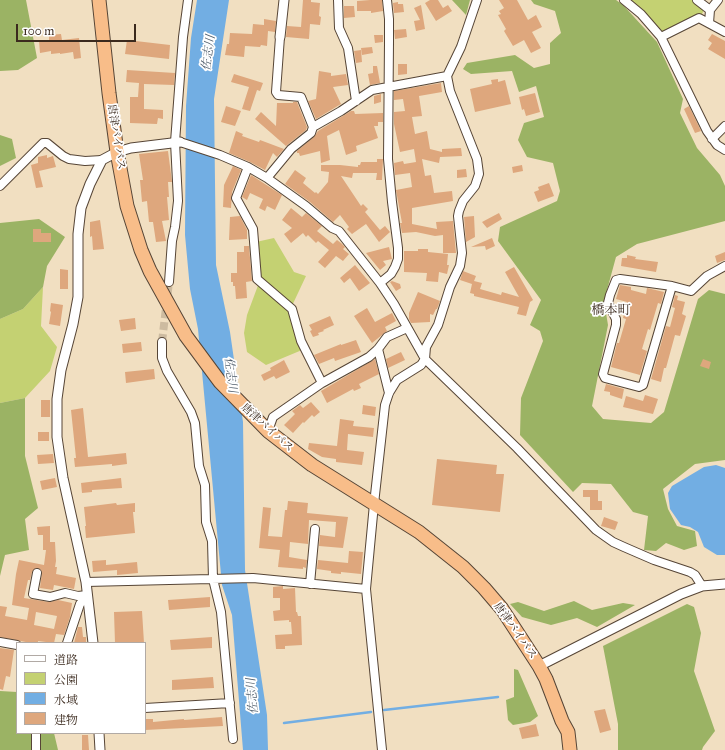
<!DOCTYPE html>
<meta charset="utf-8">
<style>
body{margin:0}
#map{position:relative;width:725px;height:750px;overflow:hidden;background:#f1dfc1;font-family:"IM FELL Great Primer","Noto Serif JP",serif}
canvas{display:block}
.legend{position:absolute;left:16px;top:642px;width:130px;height:92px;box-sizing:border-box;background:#fff;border:1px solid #b1aaa5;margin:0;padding:5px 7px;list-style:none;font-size:12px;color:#3b2a1e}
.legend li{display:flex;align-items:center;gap:8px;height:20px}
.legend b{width:20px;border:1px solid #b1aaa5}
.scale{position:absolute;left:16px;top:24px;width:120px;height:18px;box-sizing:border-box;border:2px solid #3b2a1e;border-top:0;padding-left:5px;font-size:12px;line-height:14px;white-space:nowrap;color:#3b2a1e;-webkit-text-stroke:3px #fff;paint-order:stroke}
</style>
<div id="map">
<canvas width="725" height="750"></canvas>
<ul class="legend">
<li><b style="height:5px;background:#fff"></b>道路</li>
<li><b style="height:11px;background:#c4d172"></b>公園</li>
<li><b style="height:11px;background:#72aee3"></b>水域</li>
<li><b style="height:11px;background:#dea77d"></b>建物</li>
</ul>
<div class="scale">100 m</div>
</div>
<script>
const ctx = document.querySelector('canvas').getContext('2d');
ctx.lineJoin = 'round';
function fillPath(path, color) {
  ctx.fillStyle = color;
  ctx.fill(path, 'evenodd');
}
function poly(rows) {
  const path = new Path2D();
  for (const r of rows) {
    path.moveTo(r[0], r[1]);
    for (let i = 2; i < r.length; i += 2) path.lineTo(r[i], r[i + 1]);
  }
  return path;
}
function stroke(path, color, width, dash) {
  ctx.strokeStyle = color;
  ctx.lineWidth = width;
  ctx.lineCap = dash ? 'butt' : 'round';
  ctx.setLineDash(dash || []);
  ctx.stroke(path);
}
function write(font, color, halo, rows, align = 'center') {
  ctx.font = font + ' "IM FELL Great Primer","Noto Serif JP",serif';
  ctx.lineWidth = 3.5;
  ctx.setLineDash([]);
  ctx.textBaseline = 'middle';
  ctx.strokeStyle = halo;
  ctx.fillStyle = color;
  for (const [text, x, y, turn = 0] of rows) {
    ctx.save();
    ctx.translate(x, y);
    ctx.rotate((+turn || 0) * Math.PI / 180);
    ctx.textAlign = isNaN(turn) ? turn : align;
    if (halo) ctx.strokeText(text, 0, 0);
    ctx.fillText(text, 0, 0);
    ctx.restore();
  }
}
fillPath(poly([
 [631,0,692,0,704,10,702,14,663,32,642,10],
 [274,238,294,272,306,276,290,310,302,350,266,365,247,352,244,333,247,315,260,280,256,242],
 [43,287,41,326,57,347,50,371,25,398,0,403,0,319,23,309]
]), '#c4d172');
fillPath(poly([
 [0,0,26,0,37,58,18,70,0,71],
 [452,0,470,0,466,15],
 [531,0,616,0,623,5,657,42,683,99,680,113,697,148,720,175,725,186,725,221,637,244,616,257,604,301,608,325,592,406,603,419,651,423,664,412,698,299,709,290,725,294,725,460,695,464,663,489,668,509,677,526,695,531,697,546,684,550,666,543,656,551,644,550,648,516,633,512,611,484,582,483,573,492,520,435,521,398,543,341,540,331,530,325,541,300,498,241,500,227,557,201,560,191,553,163,527,157,518,140,524,123,544,117,536,86,519,92,512,71,471,74,463,69,467,63,515,55,534,68,550,64,550,43,561,33,555,11,534,4],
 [0,135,12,139,16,158,0,166],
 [39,219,65,237,47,266,43,287,23,309,0,319,0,223],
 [25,398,25,456,38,508,25,519,29,550,5,555,0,576,0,403],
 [574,601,592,610,623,603,635,605,597,627,577,618,551,625,522,617,510,604,518,602,544,611],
 [687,604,694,607,701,633,694,671,715,731,703,747,702,750,618,750,618,724,603,646],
 [514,669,518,670,538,716,530,722,513,725,508,720,506,700,514,697],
 [0,691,17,692,17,733,54,733,58,750,0,750]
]), '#9bb364');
fillPath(poly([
 [197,0,229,0,214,99,216,265,230,332,243,422,245,570,267,715,268,750,243,750,232,615,222,585,198,329,190,289,185,235,186,106,191,38],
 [716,465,725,468,725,555,717,555,704,547,698,532,690,527,681,525,670,509,668,493,672,486,704,467]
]), '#72aee3');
stroke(poly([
 [384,710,498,697],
 [284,723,371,712]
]), '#72aee3', 2.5);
fillPath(poly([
 [303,0,311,0,311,2,320,3,319,16,321,17,320,25,310,24,309,39,286,37,287,26,301,27],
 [370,0,382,0,383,11,371,13,371,11,357,11,357,1],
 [430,0,438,0,443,8,448,5,452,11,436,21,425,3],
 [499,0,517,0,528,20,536,15,542,27,532,32,541,48,531,53,524,40,513,46,504,31,506,29,498,15,501,14,499,11,504,8],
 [398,2,398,4,403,4,404,12,394,13,393,3],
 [421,5,425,29,416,31,414,21,420,20,414,8],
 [344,6,354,6,355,17,344,18],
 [264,19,276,21,275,32,268,31,267,46,261,45,260,47,245,46,244,57,225,55,227,44,229,44,230,33,252,34,253,24,264,25],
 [406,29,407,37,395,39,394,30],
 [61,34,62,40,79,38,81,58,74,59,73,52,60,54,60,53,51,54,51,51,40,53,39,41,49,40,49,35],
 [712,34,725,41,725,59,708,49,712,43,708,40],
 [374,35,383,35,383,42,375,43],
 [127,40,170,45,169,59,125,54],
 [372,47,373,53,362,55,361,48],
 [361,50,362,62,356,63,354,51],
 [398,64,407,64,407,74,398,75],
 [373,66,377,66,380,83,370,85,368,74,373,73],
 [127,70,175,73,174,85,144,84,144,109,163,110,163,119,158,118,157,124,130,123,130,97,138,97,139,83,126,82],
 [319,71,331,73,331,76,346,74,348,85,333,87,341,104,316,119,308,101,316,99],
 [234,74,263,83,260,91,257,90,250,111,242,109,249,87,231,82],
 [498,79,498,82,505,80,511,104,475,112,470,89,492,84,491,80],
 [441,83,442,92,419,96,422,116,412,117,415,134,427,131,430,149,442,152,442,149,461,148,462,156,440,157,439,163,422,159,425,176,431,175,434,193,452,191,453,201,412,208,412,224,437,229,436,222,453,221,456,253,443,253,443,235,435,236,416,232,402,233,400,223,402,223,396,190,412,187,410,173,395,175,394,163,403,161,404,164,416,162,414,149,400,152,394,124,394,112,405,111,403,99,394,100,394,91],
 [535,93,540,112,526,116,524,109,522,110,519,97],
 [381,94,381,102,374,104,374,96],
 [293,102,297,102,307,127,306,130,286,146,255,119,261,112,276,126,277,103,293,103],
 [226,106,241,111,235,126,221,122],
 [689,106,701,131,695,133,684,109],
 [351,111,354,111,355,114,383,113,383,122,378,122,378,126,374,126,378,138,356,146,357,151,346,155,339,130,327,136,330,160,321,163,320,151,300,156,299,153,297,153,297,151,314,137,318,131],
 [236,131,243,134,242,136,259,142,260,140,284,149,277,157,273,153,265,170,250,162,229,153],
 [168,151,172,182,168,182,169,197,167,197,169,220,162,221,166,241,156,242,153,222,149,222,147,201,142,202,140,180,143,180,139,154],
 [47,155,47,158,53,156,56,167,39,171,43,187,36,188,31,165,38,163,38,157],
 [377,159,383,159,382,180,376,180,377,173,353,173,352,178,341,176,361,206,363,204,368,209,365,212,380,230,385,226,390,232,379,242,366,224,352,234,347,229,349,227,340,215,333,222,310,202,285,184,295,170,306,178,303,183,315,193,316,192,318,194,328,182,329,172,321,171,321,165,340,165,358,167,358,165,360,165,361,162,377,162],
 [522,165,523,171,513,173,512,167],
 [233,166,241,170,232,192,231,208,223,207,224,185],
 [466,169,467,177,457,178,457,170],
 [251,175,282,195,275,210,267,206,265,211,259,208,263,199,250,193,247,200,242,197],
 [549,183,554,196,538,202,534,192,539,190,538,187],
 [291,208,302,217,306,213,322,226,317,231,333,244,337,240,341,243,345,247,343,249,349,254,343,261,336,256,325,268,318,262,329,250,318,241,316,243,308,235,306,237,303,233,291,243,284,234,292,228,282,220],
 [499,213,502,219,487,228,482,222],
 [240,216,247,230,247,239,229,240,230,217],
 [474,216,475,237,466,242,464,217],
 [100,220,104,249,93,250,92,236,90,237,90,222],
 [33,229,41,229,41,233,51,233,51,242,33,242],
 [492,238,495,246,486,250,485,246,471,247],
 [244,246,249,246,252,281,246,282,247,298,236,299,235,286,233,286,233,282,231,282,231,273,237,273,237,252,244,252],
 [389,247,392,259,383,261,386,265,380,270,366,253],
 [418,249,428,249,428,252,448,254,447,265,449,265,447,274,439,272,438,282,426,281,427,273,404,272,404,251,418,251],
 [725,252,725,260,717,263,715,256],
 [627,255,636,257,635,259,658,262,656,272,621,266,622,258,627,258],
 [355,265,370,283,359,291,350,278,344,283,340,278],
 [514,267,533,300,530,302,526,316,517,314,519,307,474,296,474,294,470,293,472,284,460,280,463,271,476,276,474,281,482,283,480,289,501,295,502,292,519,297,505,272],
 [60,269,68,270,68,289,60,289],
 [392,281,400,284,401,288,396,291,390,282],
 [620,285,631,287,631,290,646,294,647,288,664,292,661,304,658,303,650,330,648,329,642,349,647,351,640,375,611,367,617,343,619,343,626,319,623,318,627,302,616,299],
 [418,292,440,301,437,309,436,309,433,315,430,314,430,322,411,323,409,319,409,313],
 [675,295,678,296,677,300,685,302,682,314,686,316,680,336,675,335,666,368,664,368,661,382,651,379,666,326,670,327,675,308,672,307],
 [51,303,63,305,60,326,49,324,51,312,50,311],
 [367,308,375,322,392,313,396,321,385,327,387,331,372,343,354,316],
 [330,316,334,325,323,330,324,331,318,333,319,335,313,337,310,331,312,330,309,325],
 [135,318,136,329,121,331,119,320],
 [356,340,361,352,335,361,334,358,319,364,314,355,341,344,341,345],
 [141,342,142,351,123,353,122,344],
 [401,352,405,360,388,368,386,359],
 [375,359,379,374,359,384,361,388,354,391,353,389,327,403,321,391],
 [703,359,711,362,709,369,700,366],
 [284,360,290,372,276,379,274,376,264,381,261,375,271,370,270,368],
 [154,369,155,379,126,383,125,372],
 [606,384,624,389,622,399,610,395,610,392,604,391],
 [645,395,658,399,653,414,623,407,626,396,643,401],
 [41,400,50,400,50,417,41,417],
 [311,402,320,412,314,417,312,415,304,423,303,422,293,433,284,425,295,414,292,411,300,405,303,408],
 [363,405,376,407,375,416,362,414],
 [83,408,88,457,126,453,127,464,112,466,112,464,75,467,74,458,76,458,71,410],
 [340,419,354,421,353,426,374,428,373,437,348,434,347,450,364,452,362,465,336,462,336,459,322,457,308,449,309,443,337,446],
 [38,432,49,432,49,441,38,441],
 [53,454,54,463,38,464,37,455],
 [437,459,497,465,496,474,504,474,500,512,432,505],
 [55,478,57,487,42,490,40,481],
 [121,478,122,488,92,490,92,492,82,493,81,483],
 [583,490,598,490,598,501,602,501,602,510,590,510,590,497,583,497],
 [288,501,308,503,307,513,348,517,343,548,319,546,320,535,335,537,336,522,309,520,308,544,290,542,289,557,307,560,306,568,303,567,303,569,278,567,280,550,259,548,263,507,271,508,268,536,282,537,285,510,287,510],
 [116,503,117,505,135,503,135,512,133,512,135,533,86,538,85,526,86,526,84,507],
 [604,517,618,522,615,530,601,526],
 [50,526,50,542,55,542,56,561,55,567,57,567,56,574,76,578,74,589,54,585,53,590,40,588,42,572,40,569,36,568,32,572,30,580,28,580,24,598,49,602,58,600,72,603,70,617,64,635,56,634,54,643,38,641,38,643,31,643,0,637,0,606,7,607,5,616,27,620,29,608,12,605,16,574,19,560,44,565,46,550,43,550,43,535,38,535,37,527],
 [36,612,57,616,54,629,34,625],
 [349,551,363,552,361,574,341,572,341,574,331,573,331,571,317,569,318,560,348,563],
 [106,560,106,565,137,562,138,573,117,575,117,570,93,572,92,561],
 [283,586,283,589,295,588,296,612,297,612,298,616,301,616,302,645,285,646,285,649,276,649,275,635,292,634,291,622,289,622,289,620,274,621,273,611,280,610,280,598,273,598,273,587],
 [210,597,210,607,169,610,168,600],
 [142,611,144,643,115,643,114,612],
 [78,627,82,627,83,637,86,637,86,643,74,643],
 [212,637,212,648,171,650,170,640],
 [0,648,14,650,10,677,6,676,3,690,0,689],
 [213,677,214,688,172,690,172,680],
 [605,709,611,730,600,733,594,711],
 [222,717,223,726,145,730,145,719,153,719,153,722,184,719,184,720],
 [536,724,539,736,522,739,519,728],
 [82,735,88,735,89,750,82,750]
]), '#dea77d');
stroke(poly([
 [162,342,169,282]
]), '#cdbba0', 8, [8, 4]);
const minor = poly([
 [338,0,339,28,348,48,356,101],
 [624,0,641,14,661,37,707,131,717,145,725,150],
 [697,0,710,10],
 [709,23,710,10,718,0],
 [661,37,699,18,725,32],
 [313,127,341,111,372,90,447,76],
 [712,139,725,126],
 [180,142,220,155,248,167,267,178,306,206,332,228,339,231,380,283,394,304,425,359,517,448,596,530,613,542,624,547,654,560,690,572,695,575,702,586],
 [248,167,236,198,253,229,257,279,292,309,301,341,322,383],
 [267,178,291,149,311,133,313,127,301,97,278,95,276,92,280,37],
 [0,186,43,143,47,143,63,156,69,159,85,161,102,160],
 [169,282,172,241,175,227,178,201,175,142,183,37,188,0],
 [380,283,391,274,395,267,398,259,398,248,392,202,388,159,389,42,389,19,387,0],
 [672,286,643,385,639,387,605,378,603,374,616,325,616,319,608,303,610,295,616,280,620,279,672,286,691,291,707,276,725,266],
 [162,342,162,358,167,371,191,412,195,423,199,466,205,485,206,522,212,541,213,579,221,612,233,739],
 [378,349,389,393],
 [268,431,273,417,322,383,369,357,378,349,387,337,407,328],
 [37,573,33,594,50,597,65,593,78,596,87,595],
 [86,582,253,578,366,589],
 [310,584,315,529],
 [0,642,17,645],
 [67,643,80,604,87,595],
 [145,708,230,703],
 [36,733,36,750],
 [382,750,366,589,374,504,385,405,389,393,397,380,421,365,425,359,426,347,438,325,450,287,460,266,462,253,458,216,459,211,463,201,475,186,479,174,477,159,450,91,447,76,461,47,477,0]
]);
const tertiary = poly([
 [280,37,284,0],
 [93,643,86,582,63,478,57,437,57,399,61,370,73,324,78,297,78,234,81,208,90,184,102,160,117,152,131,148,180,142],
 [539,666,681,594,702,586,725,584],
 [99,733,100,750]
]);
const trunk = poly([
 [99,0,109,93,117,152,127,206,141,250,150,271,186,336,220,382,268,431,312,465,419,532,463,567,484,588,502,609,539,666,546,679,562,721,568,732,570,750]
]);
stroke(minor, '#564536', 10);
stroke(tertiary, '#564536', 11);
stroke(trunk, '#564536', 15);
stroke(minor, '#fff', 8);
stroke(tertiary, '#fff', 9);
stroke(trunk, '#f8bd89', 13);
write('11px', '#3b2a1e', '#fff', [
 ["唐津バイパス",116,137,81],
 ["唐津バイパス",267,428,42],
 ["唐津バイパス",515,631,55]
]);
write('italic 12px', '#515f6d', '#fff', [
 ["佐志川",209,53,-82],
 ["佐志川",230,375,83],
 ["佐志川",253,696,-95]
]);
write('13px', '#3b2a1e', '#fff', [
 ["橋本町",611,311]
]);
</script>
